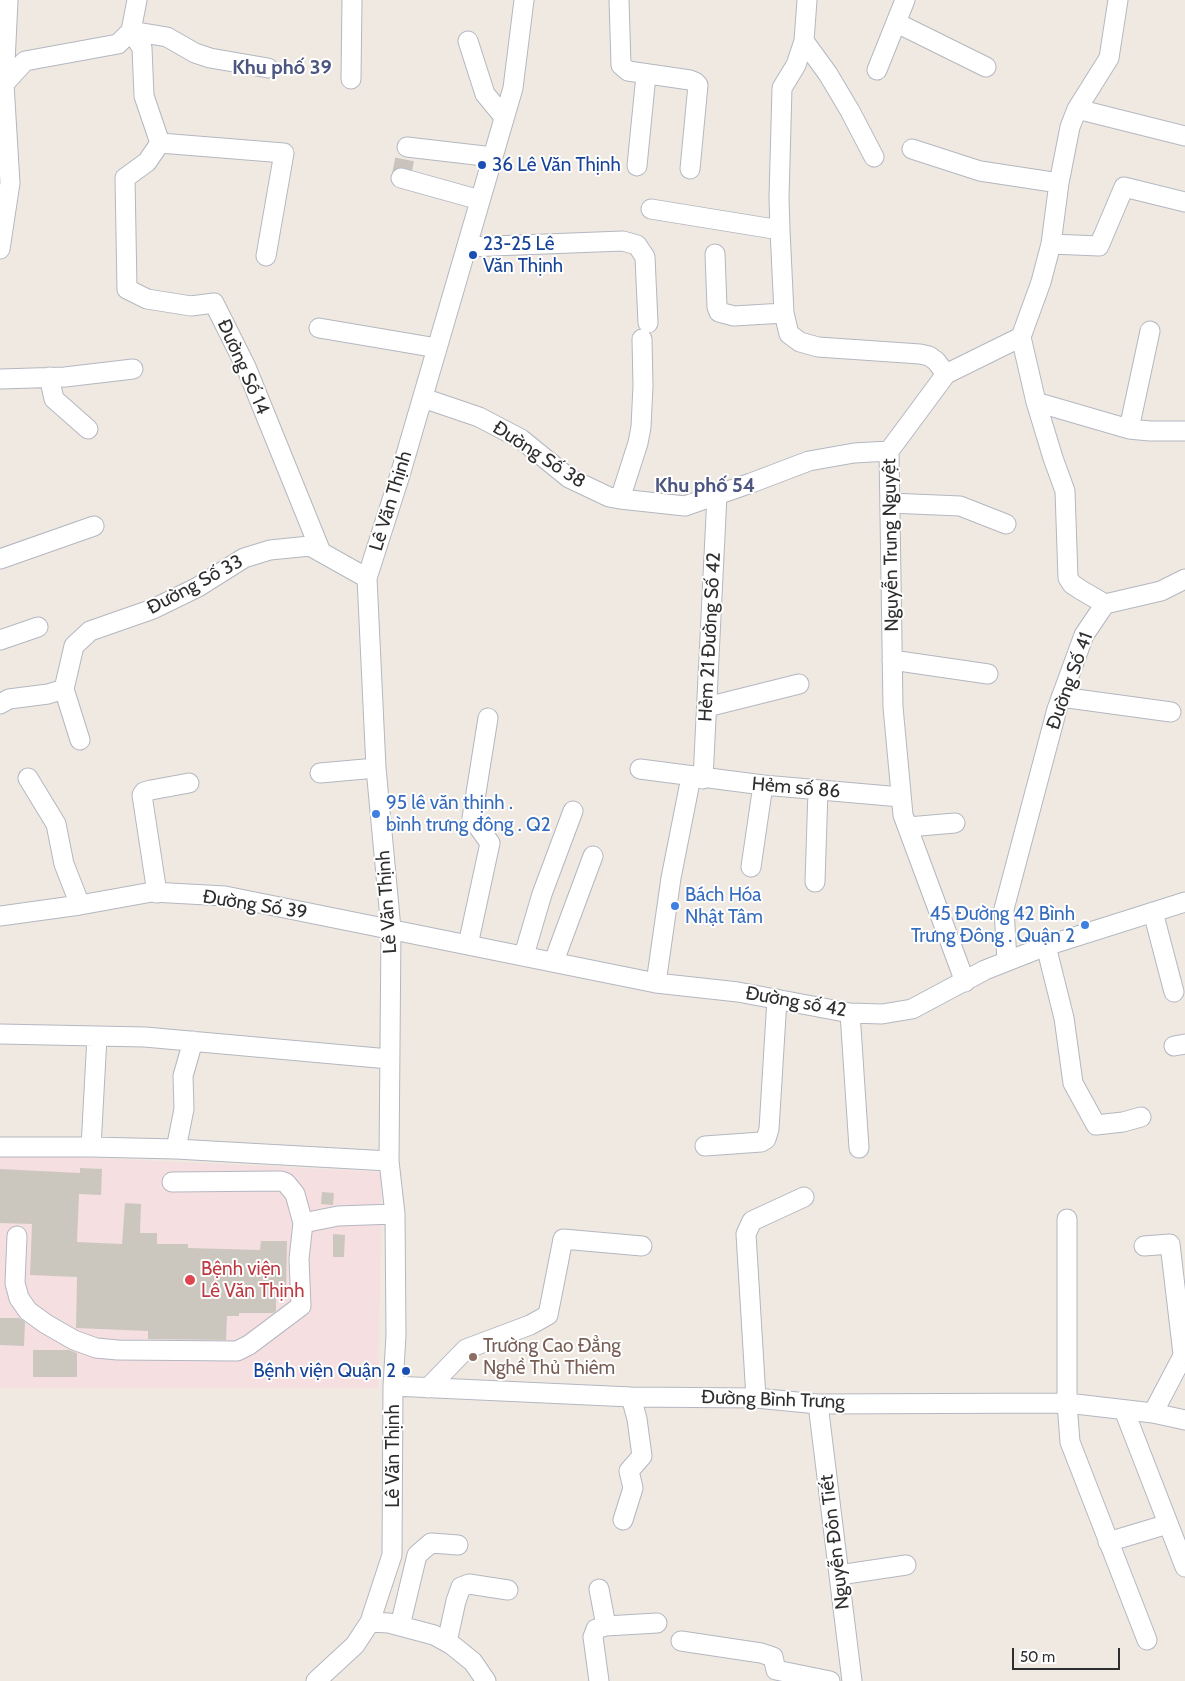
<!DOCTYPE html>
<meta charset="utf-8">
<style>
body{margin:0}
#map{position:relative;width:1185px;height:1681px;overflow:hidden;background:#efe9e1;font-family:Cabin,sans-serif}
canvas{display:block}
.scale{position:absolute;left:1012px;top:1648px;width:108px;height:22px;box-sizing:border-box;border:2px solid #2e2e2e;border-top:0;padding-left:6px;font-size:15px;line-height:18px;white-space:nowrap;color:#2e2e2e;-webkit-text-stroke:4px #fff;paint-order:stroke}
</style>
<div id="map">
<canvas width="1185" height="1681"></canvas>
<div class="scale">50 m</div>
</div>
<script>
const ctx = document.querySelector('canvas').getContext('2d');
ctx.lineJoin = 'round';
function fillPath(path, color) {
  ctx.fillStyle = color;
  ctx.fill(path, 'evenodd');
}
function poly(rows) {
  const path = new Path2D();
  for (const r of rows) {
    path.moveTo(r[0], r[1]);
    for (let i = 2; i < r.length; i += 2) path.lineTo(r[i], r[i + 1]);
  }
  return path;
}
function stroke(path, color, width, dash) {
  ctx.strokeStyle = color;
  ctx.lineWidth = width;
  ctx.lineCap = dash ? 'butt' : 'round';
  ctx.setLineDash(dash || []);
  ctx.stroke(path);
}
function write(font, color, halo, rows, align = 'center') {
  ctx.font = font + ' Cabin,sans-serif';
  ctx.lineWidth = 4;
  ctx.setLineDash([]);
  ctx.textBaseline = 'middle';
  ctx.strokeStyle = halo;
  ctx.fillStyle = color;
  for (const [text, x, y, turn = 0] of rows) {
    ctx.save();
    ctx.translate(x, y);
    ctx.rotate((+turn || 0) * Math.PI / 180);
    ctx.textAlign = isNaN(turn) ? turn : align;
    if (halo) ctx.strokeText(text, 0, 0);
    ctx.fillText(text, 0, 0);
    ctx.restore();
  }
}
fillPath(poly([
 [0,1153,382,1172,378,1388,0,1388]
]), '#f5dfe0');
fillPath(poly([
 [80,1168,102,1169,101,1195,79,1194,77,1242,122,1244,125,1203,141,1204,140,1233,157,1233,157,1244,188,1244,188,1248,260,1250,261,1241,287,1241,286,1292,276,1292,276,1311,273,1313,239,1313,239,1316,227,1316,226,1340,148,1339,148,1331,76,1328,77,1277,30,1275,32,1224,0,1223,0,1169,80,1173],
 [322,1192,334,1193,333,1205,321,1204],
 [333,1234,345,1235,344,1257,333,1257],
 [0,1318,19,1318,25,1322,24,1346,0,1345],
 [33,1350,69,1350,77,1353,77,1377,33,1377]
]), '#cbc7bf');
stroke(poly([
 [401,178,407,147]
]), '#c8c4bd', 19, [19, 9]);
const minor = poly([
 [137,0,131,31,142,48,144,96,160,143,147,162,125,178,127,289,147,299,191,306,214,303,246,367,321,552],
 [619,0,621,65,628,71,690,80,695,82,698,85,690,169],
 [807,0,804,41,796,65,782,88,779,198,780,230,784,313,789,334,800,342,818,347,920,354,929,356,936,361,946,374],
 [897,23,986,67],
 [131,31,167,37,195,53,210,58,268,68],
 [468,41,485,94,504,117],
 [804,41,828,74,850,111,874,157],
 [877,70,905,0],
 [351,79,352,0],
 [4,84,25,61,118,44,131,31],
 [1077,109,1185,136],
 [160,143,284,153,266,256],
 [407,147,493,157],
 [912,149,980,171,1059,183],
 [637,166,646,75],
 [401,178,480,200],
 [651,209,780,230],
 [1051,244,1099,246,1124,187,1185,202],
 [467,247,623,241,637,245,645,257,648,323],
 [0,249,10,183,4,84,8,0],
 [715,254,717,307,719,312,734,316,784,313],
 [319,328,437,348],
 [1021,337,1036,402,1053,458,1065,491,1068,578,1072,584,1081,590,1105,604],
 [49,377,54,399,88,429],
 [0,379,65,377,133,369],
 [423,398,479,417,521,439,569,478,609,497,620,499,685,506,751,483,809,461,854,453,889,451],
 [1036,402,1129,429,1150,331],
 [1129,429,1150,431,1185,431],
 [620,499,638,443,641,427,643,386,642,339],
 [890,503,960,506,1006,524],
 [0,559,94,526],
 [1105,604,1161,591,1185,579],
 [0,640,38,627],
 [892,660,988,674],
 [64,689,80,740],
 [1061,697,1171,712],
 [0,704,9,699,48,694,64,689,74,646,90,631,153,609,198,587,244,558,270,550,310,546,367,578],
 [707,707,799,684],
 [640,769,763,785,901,797],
 [320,773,376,768],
 [28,778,56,824,64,864,80,905],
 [703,779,717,495],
 [908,827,955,823],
 [751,867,763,785],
 [815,882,818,790],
 [157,893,142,795,144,792,151,790,189,783],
 [1153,912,1174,992],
 [0,916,80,905,152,892,225,896,656,983,738,992,850,1013,882,1014,912,1009,985,970,1046,946,1185,902],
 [468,945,490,843,472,818,488,718],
 [1046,946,1064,1018,1073,1083,1096,1125,1123,1122,1141,1117],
 [524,955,542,894,573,811],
 [554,961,593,856],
 [1007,961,1004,909,1057,709,1084,635,1105,604],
 [965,982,903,815,893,707,889,451,946,374,1021,337,1041,282,1051,244,1059,183,1070,127,1077,109,1109,58,1118,0],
 [656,983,671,878,691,777],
 [850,1013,859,1148],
 [0,1034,145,1037,389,1059],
 [1174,1046,1185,1044],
 [705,1146,761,1142,766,1139,769,1129,777,999],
 [0,1147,91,1147,176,1149,389,1161],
 [91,1147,97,1037],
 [176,1149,184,1109,183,1076,193,1041],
 [172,1182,281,1181,286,1183,295,1194,303,1223],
 [1067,1219,1067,1403,1070,1442,1147,1640],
 [17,1236,15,1283,19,1298,28,1311,46,1324,74,1340,96,1348,118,1350,237,1351,249,1345,301,1306,299,1259,303,1223,338,1216,395,1214],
 [1144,1246,1170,1244,1183,1354],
 [393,1386,631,1397,756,1398,818,1404,1067,1403,1153,1413,1185,1420],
 [428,1388,466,1349,530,1325,548,1315,563,1239,642,1246],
 [756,1398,746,1234,752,1221,804,1197],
 [818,1404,852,1681],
 [1124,1410,1185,1567],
 [1153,1413,1185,1352],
 [623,1520,633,1488,629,1471,642,1456,637,1419,631,1397],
 [1108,1542,1168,1524],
 [839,1575,906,1565],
 [370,1622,389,1623,434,1635,452,1645,473,1662,486,1681],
 [400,1626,417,1555,431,1543,458,1545],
 [606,1626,657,1623],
 [681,1641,761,1653,773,1657,776,1670,830,1681],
 [447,1642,456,1601,461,1587,469,1584,508,1590],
 [316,1681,355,1645,370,1622,392,1555,393,1386,396,1335,395,1214,389,1161,391,929,376,768,367,578,400,475,513,88,524,0],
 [599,1681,593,1637,596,1629,606,1626,599,1589]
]);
stroke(minor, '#b4b7c1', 21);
stroke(minor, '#fff', 19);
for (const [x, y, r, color] of [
 [482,165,5,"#1a4fb4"],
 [473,255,5,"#1a4fb4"],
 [376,814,5,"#3f7fe0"],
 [675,906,5,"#3f7fe0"],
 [1085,925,5,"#3f7fe0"],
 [190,1280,6,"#e0444e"],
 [473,1357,5,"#8d6e63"],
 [406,1371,5,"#1a4fb4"]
]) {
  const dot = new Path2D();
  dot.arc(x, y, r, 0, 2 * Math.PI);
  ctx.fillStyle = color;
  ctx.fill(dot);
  stroke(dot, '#fff', 2);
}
write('19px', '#164399', '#fff', [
 ["36 Lê Văn Thịnh",492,165],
 ["23-25 Lê",483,244],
 ["Văn Thịnh",483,266],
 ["Bệnh viện Quận 2",396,1371,"right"]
], 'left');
write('19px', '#2e2e2e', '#fff', [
 ["Đường Số 14",243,367,66],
 ["Đường Số 38",539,455,33],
 ["Lê Văn Thịnh",391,501,-73],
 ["Nguyễn Trung Nguyệt",891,545,-91],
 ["Đường Số 33",195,585,-28],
 ["Hẻm 21 Đường Số 42",710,637,-87],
 ["Đường Số 41",1070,681,-70],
 ["Hẻm số 86",796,788,5],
 ["Lê Văn Thịnh",387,902,-94],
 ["Đường Số 39",255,905,9],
 ["Đường số 42",796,1002,10],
 ["Đường Bình Trưng",773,1400,2],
 ["Lê Văn Thịnh",393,1456,-90],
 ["Nguyễn Đôn Tiết",835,1542,-97]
]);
write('19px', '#366cbe', '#fff', [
 ["95 lê văn thịnh .",386,803],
 ["bình trưng đông . Q2",386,825],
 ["Bách Hóa",685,895],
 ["Nhật Tâm",685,917],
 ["45 Đường 42 Bình",1075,914,"right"],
 ["Trưng Đông . Quận 2",1075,936,"right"]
], 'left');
write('19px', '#be3a42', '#fff', [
 ["Bệnh viện",201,1269],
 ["Lê Văn Thịnh",201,1291]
], 'left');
write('19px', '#785e54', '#fff', [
 ["Trường Cao Đẳng",483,1346],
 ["Nghề Thủ Thiêm",483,1368]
], 'left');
write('bold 20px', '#4d5680', '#fff', [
 ["Khu phố 39",282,68],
 ["Khu phố 54",705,486]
]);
</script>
